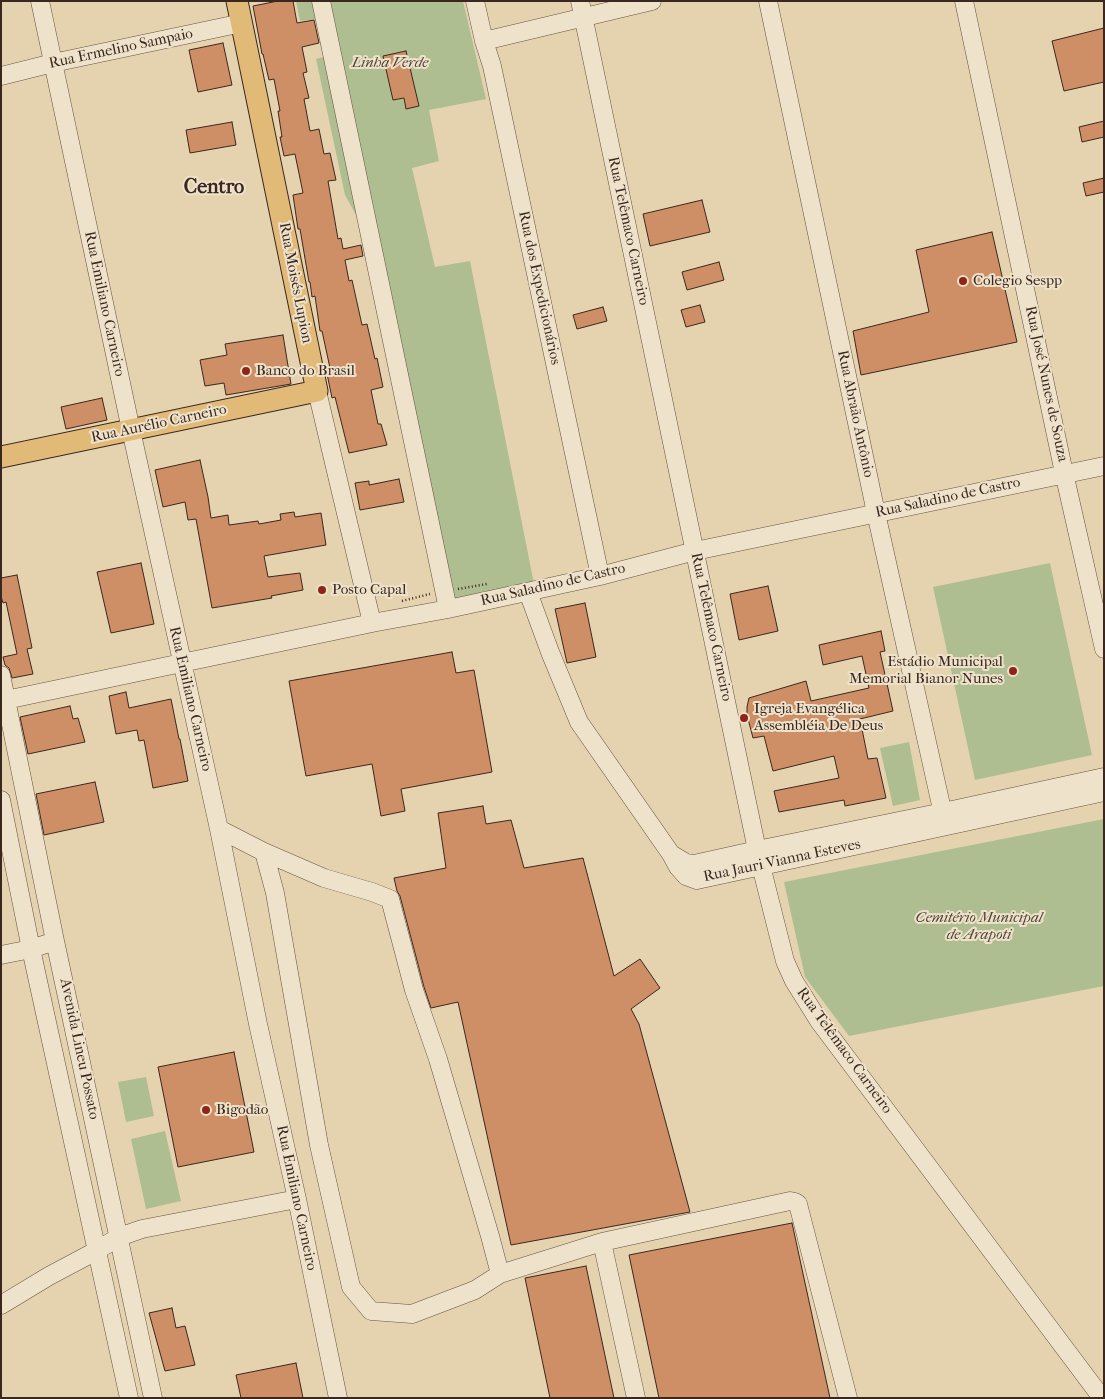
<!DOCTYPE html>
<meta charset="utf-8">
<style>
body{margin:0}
#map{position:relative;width:1105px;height:1399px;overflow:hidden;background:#e5d3af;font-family:"IM FELL French Canon",serif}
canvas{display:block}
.frame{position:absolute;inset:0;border:2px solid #3a271f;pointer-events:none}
</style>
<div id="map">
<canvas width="1105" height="1399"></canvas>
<div class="frame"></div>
</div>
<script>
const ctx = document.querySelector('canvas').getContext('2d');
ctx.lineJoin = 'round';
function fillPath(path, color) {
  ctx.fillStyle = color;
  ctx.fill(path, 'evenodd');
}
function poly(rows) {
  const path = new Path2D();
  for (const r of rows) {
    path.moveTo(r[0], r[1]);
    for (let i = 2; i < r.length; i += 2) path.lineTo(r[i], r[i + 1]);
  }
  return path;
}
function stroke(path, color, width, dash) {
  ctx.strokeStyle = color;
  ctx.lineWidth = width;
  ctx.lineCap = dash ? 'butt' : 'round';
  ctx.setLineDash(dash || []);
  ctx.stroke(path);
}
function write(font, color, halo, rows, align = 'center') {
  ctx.font = font + ' "IM FELL French Canon",serif';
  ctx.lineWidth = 4;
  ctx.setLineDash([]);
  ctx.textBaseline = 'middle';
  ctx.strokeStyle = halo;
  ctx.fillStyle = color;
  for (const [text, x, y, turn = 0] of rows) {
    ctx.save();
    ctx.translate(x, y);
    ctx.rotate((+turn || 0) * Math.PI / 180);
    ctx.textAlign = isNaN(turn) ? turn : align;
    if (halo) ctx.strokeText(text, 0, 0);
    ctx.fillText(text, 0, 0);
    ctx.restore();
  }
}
fillPath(poly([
 [296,1,463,1,486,99,429,110,439,161,412,168,435,267,470,261,534,584,439,603,365,231,345,195,316,59,327,56,319,19,300,21],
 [1050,563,1092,755,975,780,933,587],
 [909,742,920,800,893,806,880,748],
 [1104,819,1104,986,849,1036,805,977,784,882],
 [146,1077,154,1116,126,1122,118,1082],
 [165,1131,181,1201,146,1209,131,1139]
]), '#aebe90');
const building = poly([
 [278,1,293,1,297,23,314,20,319,43,302,47,307,72,303,73,309,98,304,99,310,131,319,129,324,154,330,153,336,180,328,181,338,239,341,238,343,249,361,245,363,256,345,260,349,281,352,280,362,325,367,324,375,359,377,358,383,387,371,390,378,424,381,424,387,445,349,453,335,397,332,398,326,369,330,368,322,331,320,331,315,296,312,297,310,282,309,282,300,229,298,229,293,195,303,193,295,154,284,156,280,137,282,137,278,111,280,111,274,79,269,80,263,54,262,54,253,6,278,1],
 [1104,28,1104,82,1064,91,1052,41,1104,28],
 [223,43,232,85,198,92,189,50,223,43],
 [406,51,419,106,406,109,404,98,393,100,383,56,406,51],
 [1104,121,1104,137,1082,142,1079,127,1104,121],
 [232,122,236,145,190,153,186,130,232,122],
 [1104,178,1104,192,1086,196,1083,183,1104,178],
 [702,200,710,232,650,246,643,214,702,200],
 [992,232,1017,342,861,375,853,331,929,312,916,250,992,232],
 [719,262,724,280,687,290,682,272,719,262],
 [700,305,705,322,686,327,681,310,700,305],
 [603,307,607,321,577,329,573,315,603,307],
 [283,335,291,384,226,395,224,383,205,386,200,360,227,355,225,344,283,335],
 [102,398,107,420,66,429,61,407,102,398],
 [200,460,208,497,211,518,228,515,229,525,258,521,259,524,281,520,280,514,294,512,295,517,321,513,326,545,264,556,268,577,300,573,303,590,271,596,272,598,212,608,196,519,188,520,185,502,163,507,155,470,200,460],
 [399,479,404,502,360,510,355,483,369,481,369,485,399,479],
 [141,563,154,624,111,633,97,572,141,563],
 [17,575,32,648,27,649,33,674,12,678,9,668,5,665,3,657,17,654,6,602,3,603,1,596,1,578,17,575],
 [768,586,778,631,739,640,730,594,768,586],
 [585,603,596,657,567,663,555,609,585,603],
 [881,631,885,651,880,652,893,711,860,719,868,759,877,758,886,798,845,806,844,800,779,812,774,791,839,778,834,756,773,771,764,736,753,738,747,715,747,707,749,698,806,681,811,701,869,688,862,656,823,665,819,645,881,631],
 [452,652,456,673,474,670,492,772,401,789,405,811,381,816,372,764,306,776,289,681,452,652],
 [126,692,129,708,171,699,179,739,180,739,188,781,153,788,144,740,139,741,137,730,116,734,109,696,126,692],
 [70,706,73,719,78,718,85,742,28,754,20,717,70,706],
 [95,782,104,822,44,835,36,794,95,782],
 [483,806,486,824,511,820,524,868,583,858,614,976,640,959,660,988,631,1009,639,1024,690,1212,511,1245,458,1002,431,1008,424,987,400,896,397,891,394,878,446,868,438,813,483,806],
 [234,1052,254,1152,178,1167,158,1067,234,1052],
 [792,1223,830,1398,659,1398,629,1255,792,1223],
 [586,1266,614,1398,550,1398,525,1278,586,1266],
 [172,1308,176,1328,185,1326,195,1365,165,1371,149,1313,172,1308],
 [296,1363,303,1398,241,1398,236,1375,296,1363]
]);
fillPath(building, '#ce8e66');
stroke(building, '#3a271f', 1);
const minor = poly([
 [40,1,131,430,219,829,258,1024,297,1199,338,1398],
 [321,1,448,609],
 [475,1,484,41,492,66,600,576],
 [580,1,757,850,785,961,794,981,819,1021,1102,1398],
 [768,1,876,513,945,823],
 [964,1,1064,473,1104,649],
 [484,41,652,1],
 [1,76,53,63,242,23],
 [317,391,372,623],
 [528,592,550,652,579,722,671,854],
 [1,675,55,941,153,1398],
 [1,701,372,623,448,609,600,576,695,551,1104,466],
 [1104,777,943,812,757,850,694,864,686,863,671,854,678,867,686,876,697,880,1104,792],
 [1,800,31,949,129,1398],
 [219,829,264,852,324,878,372,892,390,899,414,990,438,1059,490,1236,500,1274,475,1290,412,1314,371,1311,351,1287,319,1145,275,893,264,852],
 [1,955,31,949,55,941],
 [602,1242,636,1398],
 [500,1274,602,1242,790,1201,795,1202,798,1204,848,1398],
 [1,1305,49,1276,96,1251,119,1237,142,1229,297,1199]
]);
const major = poly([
 [1,457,317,391,237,1]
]);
stroke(minor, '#655243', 19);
stroke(major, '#3a271f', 23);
stroke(poly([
 [458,589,487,584],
 [402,601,430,594]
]), '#3a271f', 2.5, [1, 2.5]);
stroke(minor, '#eee2cb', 18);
stroke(major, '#e2ba78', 21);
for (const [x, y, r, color] of [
 [963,281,5,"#8f2418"],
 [246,371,5,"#8f2418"],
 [322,590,5,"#8f2418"],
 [1013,671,5,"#8f2418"],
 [744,718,5,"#8f2418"],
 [206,1110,5,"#8f2418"]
]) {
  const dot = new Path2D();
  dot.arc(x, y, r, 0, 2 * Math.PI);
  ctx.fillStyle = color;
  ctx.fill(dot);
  stroke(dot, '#eee2cb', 2);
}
write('15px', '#3a271f', '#eee2cb', [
 ["Rua Ermelino Sampaio",121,49,-12],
 ["Rua Telêmaco Carneiro",628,231,78],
 ["Rua Moisés Lupion",295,283,79],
 ["Rua dos Expedicionários",539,288,78],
 ["Rua Emiliano Carneiro",104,304,78],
 ["Rua José Nunes de Souza",1046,384,78],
 ["Rua Abraão Antônio",855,414,78],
 ["Rua Aurélio Carneiro",159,424,-12],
 ["Rua Saladino de Castro",948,498,-12],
 ["Rua Saladino de Castro",553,585,-13],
 ["Rua Telêmaco Carneiro",711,627,78],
 ["Rua Emiliano Carneiro",190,699,77],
 ["Rua Jauri Vianna Esteves",782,861,-12],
 ["Avenida Lineu Possato",79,1049,78],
 ["Rua Telêmaco Carneiro",844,1051,54],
 ["Rua Emiliano Carneiro",296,1198,78]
]);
write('italic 15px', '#514536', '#eee2cb', [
 ["Linha Verde",390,63],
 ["Cemitério Municipal",979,918],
 ["de Arapoti",979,935]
]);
write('15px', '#3a271f', '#eee2cb', [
 ["Colegio Sespp",973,281],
 ["Banco do Brasil",256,371],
 ["Posto Capal",332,590],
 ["Estádio Municipal",1003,662,"right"],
 ["Memorial Bianor Nunes",1003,679,"right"],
 ["Igreja Evangélica",754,709],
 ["Assembléia De Deus",754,726],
 ["Bigodão",216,1110]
], 'left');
write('bold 20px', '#3a271f', '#eee2cb', [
 ["Centro",214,188]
]);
</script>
